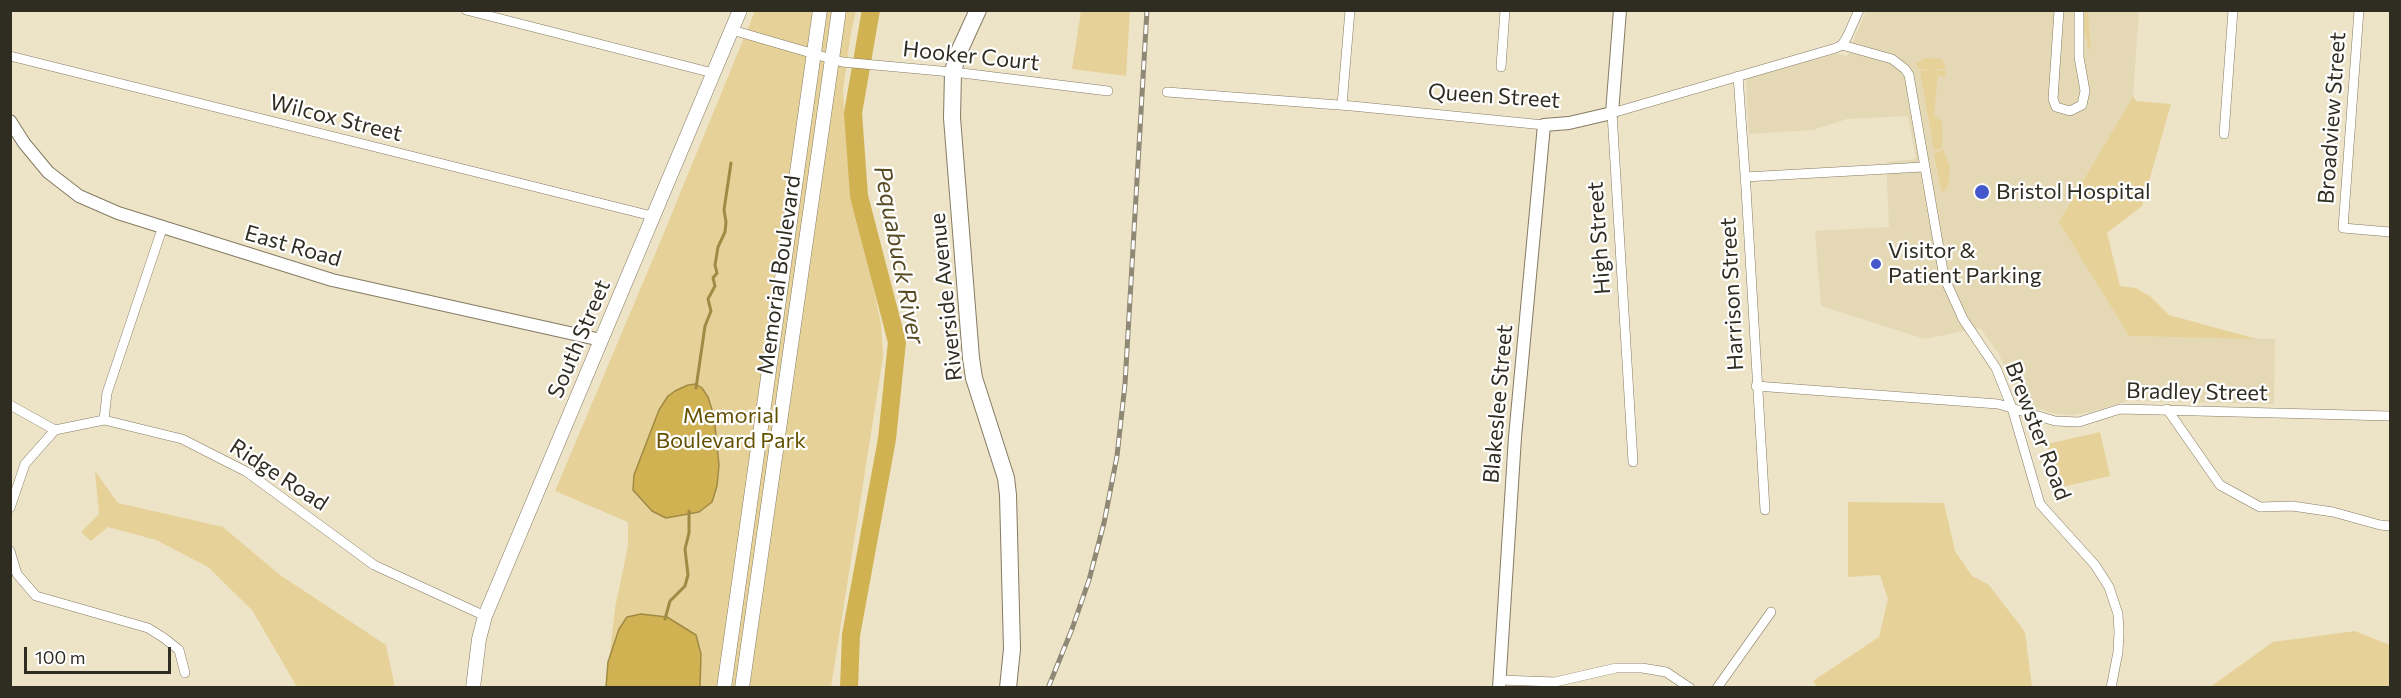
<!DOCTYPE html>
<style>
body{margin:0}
#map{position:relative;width:2401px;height:698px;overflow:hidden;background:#ede3c7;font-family:Commissioner,sans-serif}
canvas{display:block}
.frame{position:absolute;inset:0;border:12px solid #2f2c21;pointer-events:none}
.scale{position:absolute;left:24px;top:647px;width:147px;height:27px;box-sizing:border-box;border:3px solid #2f2c21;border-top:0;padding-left:8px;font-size:18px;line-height:21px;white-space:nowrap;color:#2f2c21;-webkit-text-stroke:4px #fff;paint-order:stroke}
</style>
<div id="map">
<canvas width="2401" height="698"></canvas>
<div class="frame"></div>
<div class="scale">100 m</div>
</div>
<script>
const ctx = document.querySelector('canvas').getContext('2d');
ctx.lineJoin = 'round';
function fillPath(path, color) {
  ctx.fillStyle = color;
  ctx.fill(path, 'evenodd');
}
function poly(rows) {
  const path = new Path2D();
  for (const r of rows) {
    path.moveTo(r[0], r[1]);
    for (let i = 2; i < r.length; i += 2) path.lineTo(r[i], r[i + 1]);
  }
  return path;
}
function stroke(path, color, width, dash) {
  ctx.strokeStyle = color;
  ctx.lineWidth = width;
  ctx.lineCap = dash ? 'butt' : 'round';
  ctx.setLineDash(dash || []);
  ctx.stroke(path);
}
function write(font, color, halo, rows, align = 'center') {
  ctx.font = font + ' Commissioner,sans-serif';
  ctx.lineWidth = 4.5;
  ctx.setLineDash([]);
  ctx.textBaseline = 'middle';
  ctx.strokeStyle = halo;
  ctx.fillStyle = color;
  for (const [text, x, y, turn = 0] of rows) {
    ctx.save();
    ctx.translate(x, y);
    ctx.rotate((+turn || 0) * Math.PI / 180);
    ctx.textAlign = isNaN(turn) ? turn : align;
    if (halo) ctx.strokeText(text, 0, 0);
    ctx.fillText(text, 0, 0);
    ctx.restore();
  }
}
fillPath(poly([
 [1866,11,2139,11,2133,96,2060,223,2129,336,2275,339,2274,404,2128,401,2090,412,2072,415,2051,413,2023,403,1998,353,1980,328,1925,339,1821,306,1815,231,1889,227,1886,162,1916,159,1908,116,1847,119,1813,130,1749,134,1746,79,1827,56,1837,54,1847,56]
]), '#e5d9b5');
fillPath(poly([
 [755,11,856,11,851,32,843,90,848,167,881,324,883,357,831,687,606,687,615,608,628,546,628,522,555,491,658,247],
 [1081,11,1130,11,1126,76,1072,69],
 [2076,11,2088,11,2091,51,2088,47,2086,37,2076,20],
 [1926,58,1942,59,1946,69,1919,69,1916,63],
 [1929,69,1946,71,1945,78,1938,75,1934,116,1942,122,1942,147,1934,151,1920,71],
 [2133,96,2136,101,2171,104,2142,206,2107,233,2120,286,2136,288,2151,297,2169,315,2257,339,2129,336,2059,222],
 [1943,149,1950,168,1948,187,1943,192,1941,191,1934,154],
 [2100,432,2110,476,2057,488,2047,444],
 [95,471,118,503,223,527,280,575,386,645,395,687,297,687,252,610,208,567,156,540,108,527,91,541,81,532,99,514],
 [1848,502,1944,503,1955,551,1972,576,1989,585,2025,632,2032,687,1817,687,1813,681,1879,637,1888,599,1880,575,1848,577],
 [2355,631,2390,645,2390,687,2210,687,2273,642]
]), '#e6d299');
const water = poly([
 [696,384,702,388,708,397,714,416,719,465,717,486,712,502,699,512,666,518,652,511,633,490,634,475,659,410,668,396,675,391,688,385,696,384],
 [641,614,667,617,696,635,701,654,700,687,606,687,608,662,619,629,627,617,641,614]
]);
fillPath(water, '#d1b253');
stroke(water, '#a08a44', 1.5);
stroke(poly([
 [696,388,705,326,711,311,708,299,715,286,713,278,717,273,715,265,718,247,725,232,726,222,724,210,731,163],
 [665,619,670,601,685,586,688,575,685,549,689,533,689,511]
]), '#a08a44', 3);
stroke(poly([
 [849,688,851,635,887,439,897,342,859,196,853,113,871,10]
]), '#d1b253', 18);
const minor = poly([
 [466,10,713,73],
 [2059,10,2053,99,2056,107,2070,111,2082,105,2085,91,2079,57,2079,10],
 [2359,10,2343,228,2390,232],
 [732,30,842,62,962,73,1108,91],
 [1842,45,1892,59,1905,69,1909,75,1944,277,1963,319,1996,368,2012,408,2040,504,2095,565,2109,587,2118,614,2119,632,2118,652,2111,688],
 [10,56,652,216],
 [1501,67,1505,10],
 [1738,76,1746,188,1765,510],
 [1167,92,1352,106,1544,125],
 [1342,105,1350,10],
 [2224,134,2233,10],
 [1745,177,1923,167],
 [1756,386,1998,404,2055,421,2079,422,2120,409,2390,416],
 [10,405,55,430],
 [2167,409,2220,485,2260,507,2292,506,2333,512,2380,525,2390,526],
 [104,420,107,393,162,229],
 [1633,462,1612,113,1836,48,1842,45,1847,37,1859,10],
 [10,508,25,464,55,430,104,420,182,439,247,472,374,565,485,616],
 [10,551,17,574,36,596,148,628,164,638,179,650,185,673],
 [1500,680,1555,682,1616,668,1642,668,1666,672,1690,688],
 [1717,688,1771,612]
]);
const tertiary = poly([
 [10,121,24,143,48,172,79,196,118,213,332,280,601,340],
 [1499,688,1515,437,1544,125,1569,123,1612,113,1620,10]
]);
const secondary = poly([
 [473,688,479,639,485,616,740,10],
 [724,688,820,10],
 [742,688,839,10]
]);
const trunk = poly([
 [978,10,957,56,953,72,952,118,971,358,974,378,1006,478,1008,495,1012,649,1008,688]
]);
stroke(minor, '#847b62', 10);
stroke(tertiary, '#847b62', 14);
stroke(secondary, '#847b62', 15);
stroke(trunk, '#847b62', 18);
stroke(minor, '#fff', 9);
stroke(tertiary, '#fff', 12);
stroke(secondary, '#fff', 14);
stroke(trunk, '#fff', 16);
const rail = poly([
 [1048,688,1072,629,1089,580,1104,523,1117,456,1125,384,1147,10]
]);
stroke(rail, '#8e8874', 5);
stroke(rail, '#fff', 3, [9]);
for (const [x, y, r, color] of [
 [1982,192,8,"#4458cc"],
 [1876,264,6,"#4458cc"]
]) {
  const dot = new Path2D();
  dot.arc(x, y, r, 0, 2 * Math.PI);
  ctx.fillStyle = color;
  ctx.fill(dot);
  stroke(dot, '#fff', 2);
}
write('22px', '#2f2c21', '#fff', [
 ["Hooker Court",971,56,6],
 ["Queen Street",1494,96,4],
 ["Wilcox Street",336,118,14],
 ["Broadview Street",2332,118,-86],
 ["High Street",1599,238,-94],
 ["East Road",293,246,16],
 ["Memorial Boulevard",779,275,-82],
 ["Harrison Street",1732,294,-93],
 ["Riverside Avenue",946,297,-96],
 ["South Street",579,339,-67],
 ["Bradley Street",2197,392,1],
 ["Blakeslee Street",1498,404,-85],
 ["Brewster Road",2038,431,69],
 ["Ridge Road",279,475,33]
]);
write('22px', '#2f2c21', '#fff', [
 ["Bristol Hospital",1996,192],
 ["Visitor &",1888,251],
 ["Patient Parking",1888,276]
], 'left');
write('22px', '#655102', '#fff', [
 ["Memorial",731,416],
 ["Boulevard Park",731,441]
]);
write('italic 24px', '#594c24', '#fff', [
 ["Pequabuck River",899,255,79]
]);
</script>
